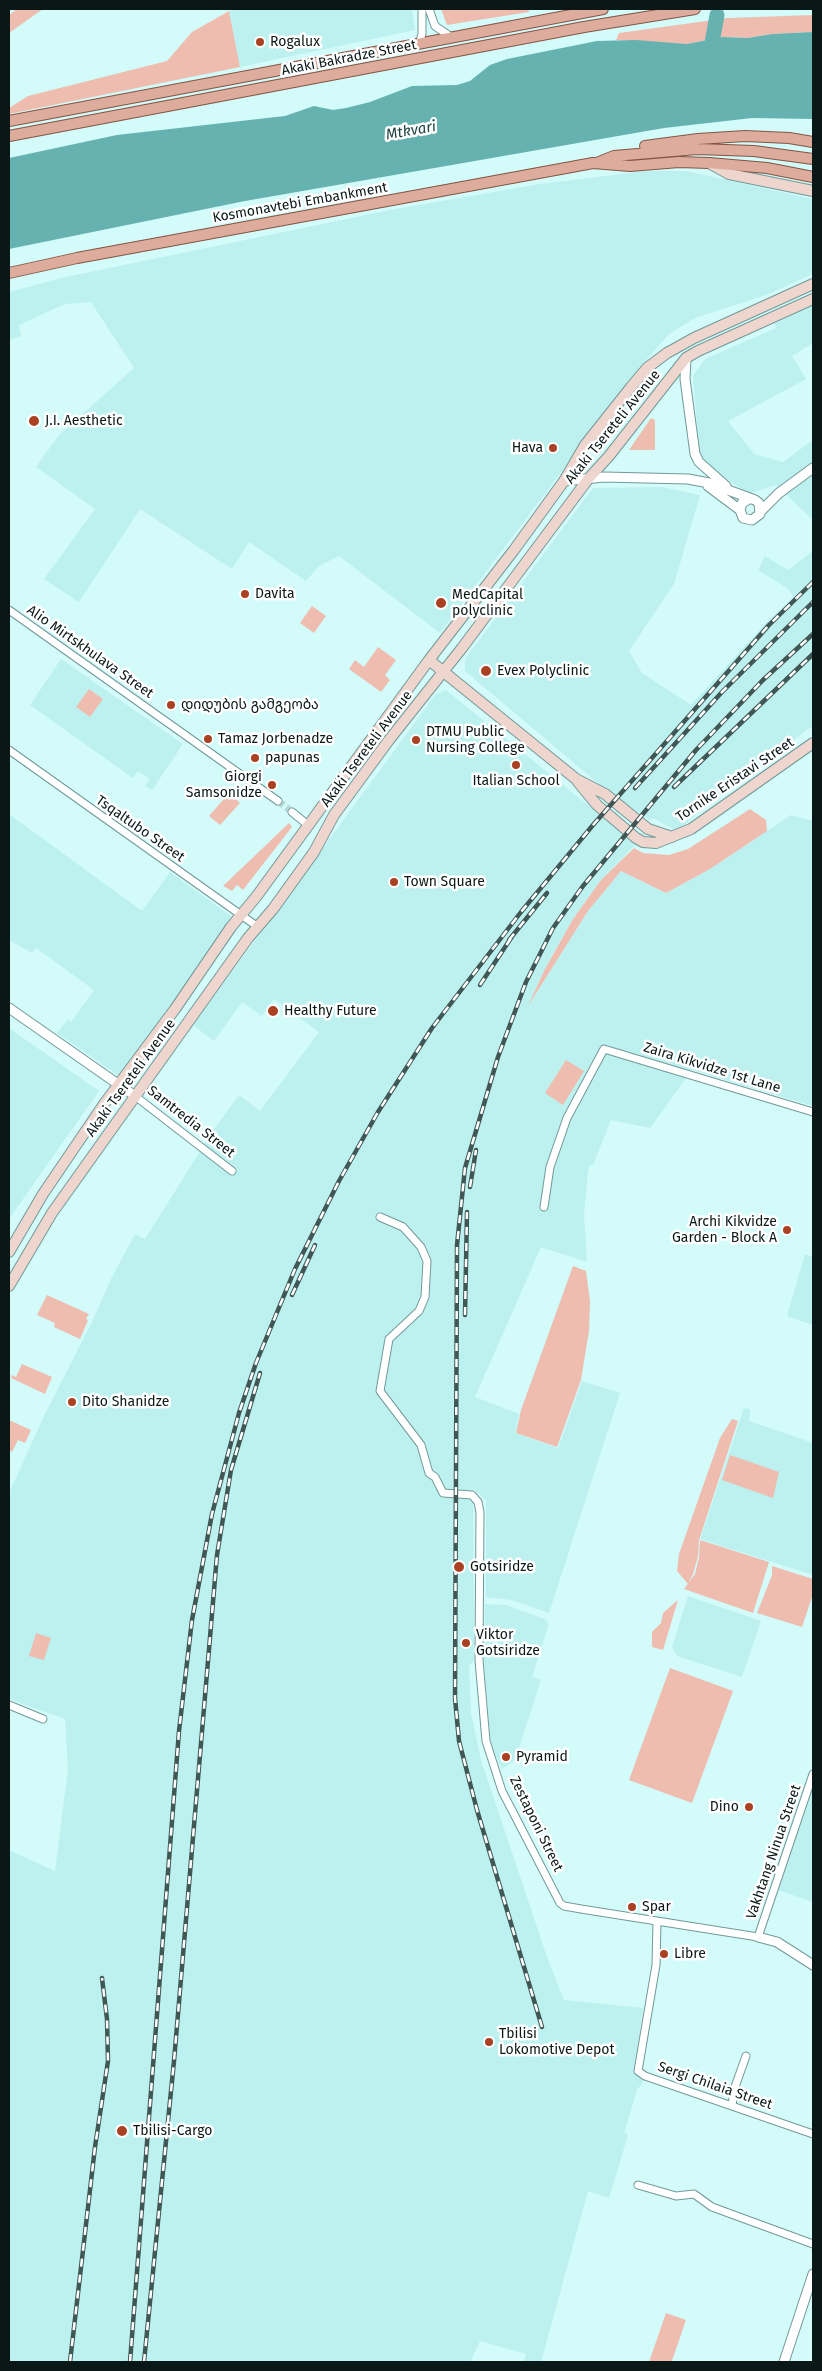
<!DOCTYPE html>
<meta charset="utf-8">
<style>
body{margin:0}
#map{position:relative;width:822px;height:2371px;overflow:hidden;background:#d2fbf9;font-family:"Fira Sans",sans-serif}
canvas{display:block}
.frame{position:absolute;inset:0;border:10px solid #091817;pointer-events:none}
</style>
<div id="map">
<canvas width="822" height="2371"></canvas>
<div class="frame"></div>
</div>
<script>
const ctx = document.querySelector('canvas').getContext('2d');
ctx.lineJoin = 'round';
function fillPath(path, color) {
  ctx.fillStyle = color;
  ctx.fill(path, 'evenodd');
}
function poly(rows) {
  const path = new Path2D();
  for (const r of rows) {
    path.moveTo(r[0], r[1]);
    for (let i = 2; i < r.length; i += 2) path.lineTo(r[i], r[i + 1]);
  }
  return path;
}
function stroke(path, color, width, dash) {
  ctx.strokeStyle = color;
  ctx.lineWidth = width;
  ctx.lineCap = dash ? 'butt' : 'round';
  ctx.setLineDash(dash || []);
  ctx.stroke(path);
}
function write(font, color, halo, rows, align = 'center') {
  ctx.font = font + ' "Fira Sans","Noto Sans Georgian",sans-serif';
  ctx.lineWidth = 5;
  ctx.setLineDash([]);
  ctx.textBaseline = 'middle';
  ctx.strokeStyle = halo;
  ctx.fillStyle = color;
  for (const [text, x, y, turn = 0] of rows) {
    ctx.save();
    ctx.translate(x, y);
    ctx.rotate((+turn || 0) * Math.PI / 180);
    ctx.textAlign = isNaN(turn) ? turn : align;
    if (halo) ctx.strokeText(text, 0, 0);
    ctx.fillText(text, 0, 0);
    ctx.restore();
  }
}
fillPath(poly([
 [240,9,412,9,415,30,240,67,229,11],
 [646,171,686,171,813,199,813,274,766,295,695,318,669,334,641,366,440,633,339,556,319,566,306,581,249,542,232,569,140,509,79,602,44,579,95,509,36,467,59,435,134,368,91,302,65,304,19,325,21,336,9,340,9,292,66,277,390,210,540,184],
 [813,305,813,343,792,356,806,379,728,421,754,454,783,462,813,440,813,520,776,485,748,494,700,460,693,376,705,359,776,328,774,324],
 [662,487,700,495,674,584,629,651,642,673,691,705,766,623,794,597,787,588,758,570,765,556,788,570,813,551,813,726,742,776,677,831,653,818,650,820,613,796,465,671,465,659,593,488],
 [61,659,183,744,152,790,145,786,150,779,138,771,133,778,30,705],
 [446,690,636,844,601,880,573,919,545,969,530,1003,588,911,621,871,666,893,710,869,791,815,813,821,813,1106,692,1070,650,1128,611,1120,593,1165,590,1165,588,1170,584,1216,587,1262,541,1247,475,1397,519,1414,515,1433,558,1448,582,1381,620,1393,549,1613,512,1600,486,1597,486,1500,473,1489,474,1660,469,1666,471,1713,481,1760,546,1954,564,2000,643,2008,634,2072,637,2076,645,2079,637,2090,624,2133,628,2135,609,2198,588,2191,541,2362,524,2362,526,2354,480,2341,470,2362,9,2362,9,1850,55,1871,68,1770,65,1719,9,1699,9,1493,44,1416,94,1318,111,1279,135,1234,145,1239,201,1150,234,1175,235,1172,203,1145,239,1095,260,1111,319,1032,274,999,262,1016,242,1002,214,1041,193,1025,435,695],
 [9,814,142,911,170,872,232,917,233,921,121,1077,57,1033,68,1019,71,1022,94,990,36,948,32,953,9,940],
 [9,1028,99,1091,9,1219],
 [805,1254,813,1257,813,1325,787,1316],
 [744,1408,750,1409,749,1421,813,1443,813,1575,700,1539],
 [688,1596,761,1621,742,1677,677,1656,672,1647],
 [485,1604,506,1605,547,1620,548,1627,532,1677,541,1680,517,1754,521,1756,502,1769,491,1747,484,1660],
 [813,1786,813,1902,778,1890]
]), '#bdf1ef');
fillPath(poly([
 [17,9,43,9,9,33,9,15],
 [441,9,528,9,529,12,447,25],
 [229,11,240,67,9,114,9,108,28,96,167,61,192,32],
 [813,15,813,32,772,34,748,38,723,37,687,44,616,40,619,33,728,18],
 [651,418,655,420,655,450,629,450],
 [312,606,326,616,314,633,300,623],
 [378,647,396,660,385,675,390,680,381,692,349,669,355,660,364,667],
 [89,689,103,699,90,717,76,707],
 [229,793,240,803,220,825,209,816],
 [750,809,766,820,767,831,710,869,666,893,621,871,588,911,528,1006,545,969,573,919,601,880,634,848,643,853,669,855,688,849],
 [289,823,292,827,243,890,237,885,232,891,223,886],
 [566,1060,584,1071,563,1105,545,1093],
 [573,1266,586,1271,590,1301,589,1331,581,1380,557,1447,516,1433,521,1410],
 [47,1295,89,1314,86,1319,88,1320,80,1339,54,1327,55,1323,37,1315],
 [22,1364,52,1377,45,1394,11,1378,12,1375,16,1377],
 [732,1419,738,1421,699,1540,698,1556,693,1574,688,1584,677,1571,679,1554,720,1438],
 [9,1420,31,1430,25,1443,18,1440,12,1452,9,1450],
 [730,1455,779,1472,773,1498,722,1480],
 [700,1540,769,1562,753,1613,684,1589,695,1574,699,1557],
 [772,1566,813,1579,813,1594,802,1627,757,1613,772,1575],
 [678,1600,663,1650,652,1647,652,1632,661,1623,663,1613],
 [36,1633,51,1638,44,1660,29,1656],
 [670,1668,733,1691,692,1803,629,1780],
 [666,2313,686,2320,673,2358,671,2362,649,2362]
]), '#efbdaf');
fillPath(poly([
 [813,32,813,119,752,118,664,128,245,201,9,249,9,158,117,135,285,116,314,106,333,110,346,108,370,102,412,86,457,85,470,81,490,65,507,59,597,41,636,40,687,44,723,37,748,38,772,34]
]), '#66b2b0');
stroke(poly([
 [709,60,717,15]
]), '#66b2b0', 15);
stroke(poly([
 [278,801,292,812]
]), '#b4d9d7', 7, [7, 3.5]);
const minor = poly([
 [429,9,435,26,451,37],
 [419,44,422,34,422,9],
 [9,610,278,801],
 [9,750,258,927],
 [292,812,308,825],
 [135,1096,232,1171],
 [544,1207,550,1167,567,1118,604,1049,813,1112],
 [380,1217,403,1227,421,1247,427,1261,425,1297,419,1311,389,1339,380,1391,421,1445,429,1473,435,1477,443,1493,472,1495,478,1502,480,1512,479,1660,486,1741,502,1791,560,1903,564,1906,581,1909,758,1937,813,1774],
 [9,1705,43,1719],
 [657,1922,656,1965,638,2071,645,2076,813,2134],
 [732,2105,735,2087,746,2056],
 [638,2185,676,2196,694,2194,712,2207,813,2244]
]);
const tertiary = poly([
 [686,358,685,379,695,454,699,462,726,486],
 [564,481,604,477,688,479,709,483,755,500,759,503,760,514,752,520,743,518,740,510,742,503,749,499],
 [708,486,740,510],
 [761,511,779,493,813,468],
 [9,1008,135,1096],
 [758,1937,777,1942,813,1965],
 [784,2362,813,2274]
]);
const secondary = poly([
 [709,163,729,174,813,191],
 [429,660,576,779,605,794,648,829,672,837],
 [578,782,597,805,636,838,643,842,656,843,691,829,813,743],
 [9,1252,43,1194,104,1104,175,1009,231,927,256,897,429,660,514,550,564,481,585,445,631,387,647,368,667,353,694,338,813,284],
 [9,1286,52,1213,248,938,273,909,314,852,334,815,389,740,462,648,589,478,609,456,686,358,698,351,813,299]
]);
const primary = poly([
 [9,121,603,9],
 [9,136,584,27,695,9],
 [645,146,698,139,745,136,789,138,813,142],
 [599,162,614,156,697,149,754,151,813,159],
 [9,273,77,258,593,163,630,166,679,162,709,163,767,168,813,177]
]);
stroke(minor, '#729998', 9);
stroke(tertiary, '#729998', 11);
stroke(secondary, '#729998', 12);
stroke(primary, '#845444', 12);
stroke(minor, '#fff', 7);
stroke(tertiary, '#fff', 9);
stroke(secondary, '#eed5ce', 10);
stroke(primary, '#ddac9d', 10);
const rail = poly([
 [674,787,813,654],
 [635,788,722,692,813,602],
 [509,940,547,893],
 [480,985,513,935],
 [470,1187,476,1150],
 [292,1295,315,1245],
 [465,1315,467,1212],
 [542,2027,477,1810,459,1741,455,1698,457,1245,465,1168,498,1057,526,982,553,928,583,886,696,750,763,680,813,634],
 [70,2362,95,2147,108,2061,107,2019,102,1978],
 [130,2362,179,1731,192,1620,212,1514,239,1413,256,1363,295,1269,339,1181,378,1112,432,1028,521,912,593,825,769,625,813,582],
 [144,2362,174,2061,217,1555,231,1470,260,1373]
]);
stroke(rail, '#405755', 4.5);
stroke(rail, '#fff', 2.5, [8]);
for (const [x, y, r, color] of [
 [260,42,5,"#a94122"],
 [34,421,6,"#a94122"],
 [553,448,5,"#a94122"],
 [245,594,5,"#a94122"],
 [441,603,6,"#a94122"],
 [486,671,6,"#a94122"],
 [171,705,5,"#a94122"],
 [208,739,5,"#a94122"],
 [416,740,5,"#a94122"],
 [255,758,5,"#a94122"],
 [516,765,5,"#a94122"],
 [272,785,5,"#a94122"],
 [394,882,5,"#a94122"],
 [273,1011,6,"#a94122"],
 [787,1230,5,"#a94122"],
 [72,1402,5,"#a94122"],
 [459,1567,6,"#a94122"],
 [466,1643,5,"#a94122"],
 [506,1757,5,"#a94122"],
 [749,1807,5,"#a94122"],
 [632,1907,5,"#a94122"],
 [664,1954,5,"#a94122"],
 [489,2042,5,"#a94122"],
 [122,2131,6,"#a94122"]
]) {
  const dot = new Path2D();
  dot.arc(x, y, r, 0, 2 * Math.PI);
  ctx.fillStyle = color;
  ctx.fill(dot);
  stroke(dot, '#fff', 2);
}
write('14px', '#091817', '#fff', [
 ["Rogalux",270,42],
 ["J.I. Aesthetic",45,421],
 ["Hava",543,448,"right"],
 ["Davita",255,594],
 ["MedCapital",452,595],
 ["polyclinic",452,611],
 ["Evex Polyclinic",497,671],
 ["დიდუბის გამგეობა",181,705],
 ["DTMU Public",426,732],
 ["Nursing College",426,748],
 ["Tamaz Jorbenadze",218,739],
 ["papunas",265,758],
 ["Giorgi",262,777,"right"],
 ["Samsonidze",262,793,"right"],
 ["Italian School",516,781,"center"],
 ["Town Square",404,882],
 ["Healthy Future",284,1011],
 ["Archi Kikvidze",777,1222,"right"],
 ["Garden - Block A",777,1238,"right"],
 ["Dito Shanidze",82,1402],
 ["Gotsiridze",470,1567],
 ["Viktor",476,1635],
 ["Gotsiridze",476,1651],
 ["Pyramid",516,1757],
 ["Dino",739,1807,"right"],
 ["Spar",642,1907],
 ["Libre",674,1954],
 ["Tbilisi",499,2034],
 ["Lokomotive Depot",499,2050],
 ["Tbilisi-Cargo",133,2131]
], 'left');
write('14px', '#091817', '#fff', [
 ["Akaki Bakradze Street",349,58,-11],
 ["Kosmonavtebi Embankment",300,203,-10],
 ["Akaki Tsereteli Avenue",613,427,-51],
 ["Alio Mirtskhulava Street",90,652,35],
 ["Akaki Tsereteli Avenue",367,749,-53],
 ["Tornike Eristavi Street",735,780,-34],
 ["Tsqaltubo Street",140,829,35],
 ["Zaira Kikvidze 1st Lane",712,1068,17],
 ["Akaki Tsereteli Avenue",131,1078,-54],
 ["Samtredia Street",191,1122,38],
 ["Zestaponi Street",536,1824,64],
 ["Vakhtang Ninua Street",774,1852,-71],
 ["Sergi Chilaia Street",715,2086,19]
]);
write('italic 15px', '#1d4241', '#fff', [
 ["Mtkvari",411,131,-10]
]);
</script>
